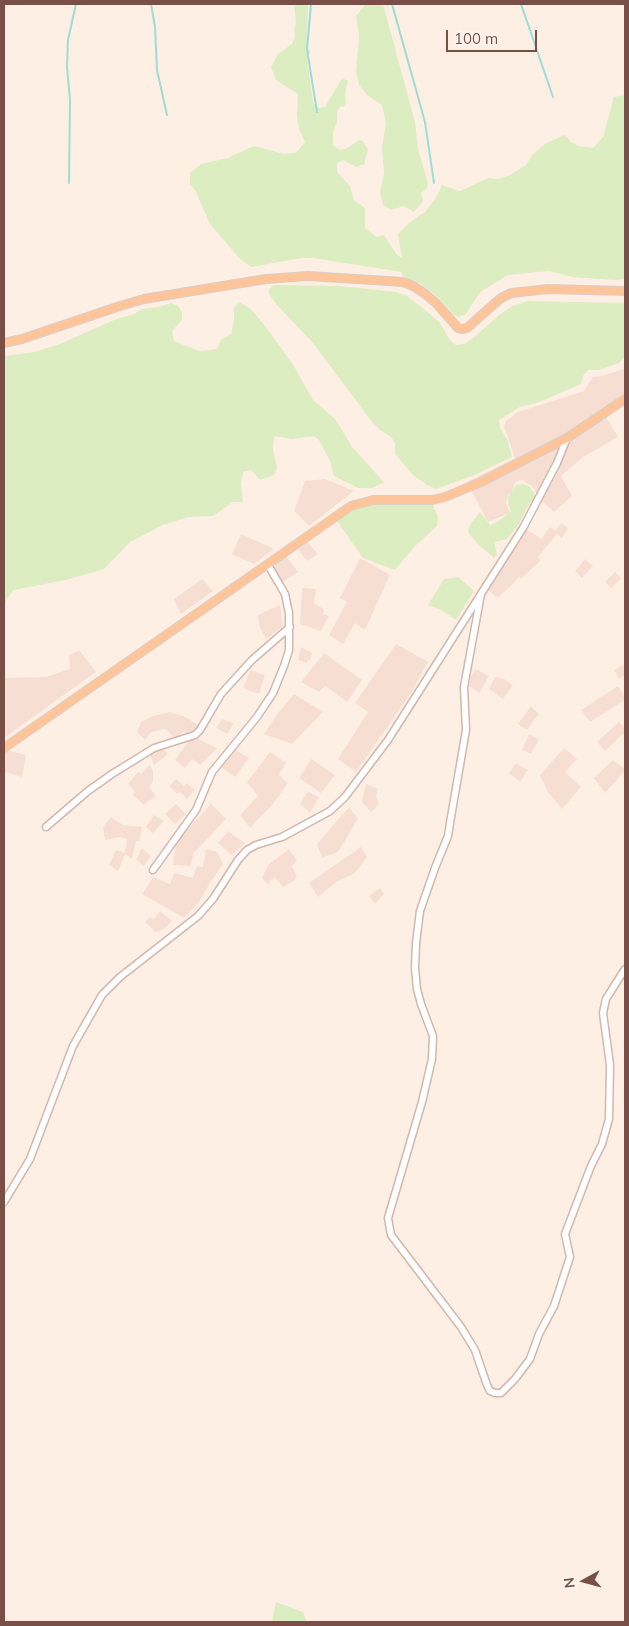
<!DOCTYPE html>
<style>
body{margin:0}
#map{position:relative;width:629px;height:1626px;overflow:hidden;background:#feefe4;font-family:Mulish,sans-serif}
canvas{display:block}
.frame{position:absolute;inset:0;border:5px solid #794f47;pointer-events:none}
.north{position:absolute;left:559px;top:1556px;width:50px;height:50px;-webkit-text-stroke:4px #fff4ec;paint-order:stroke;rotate:263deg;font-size:14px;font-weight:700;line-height:20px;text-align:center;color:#794f47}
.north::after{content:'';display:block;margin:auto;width:18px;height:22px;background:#794f47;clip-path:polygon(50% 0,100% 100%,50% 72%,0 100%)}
.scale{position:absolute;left:446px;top:30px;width:91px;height:22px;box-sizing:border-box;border:2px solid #794f47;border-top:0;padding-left:6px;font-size:15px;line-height:18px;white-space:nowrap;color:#794f47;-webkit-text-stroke:4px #fff4ec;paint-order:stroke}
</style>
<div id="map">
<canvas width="629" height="1626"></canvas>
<div class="frame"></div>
<div class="north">N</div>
<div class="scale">100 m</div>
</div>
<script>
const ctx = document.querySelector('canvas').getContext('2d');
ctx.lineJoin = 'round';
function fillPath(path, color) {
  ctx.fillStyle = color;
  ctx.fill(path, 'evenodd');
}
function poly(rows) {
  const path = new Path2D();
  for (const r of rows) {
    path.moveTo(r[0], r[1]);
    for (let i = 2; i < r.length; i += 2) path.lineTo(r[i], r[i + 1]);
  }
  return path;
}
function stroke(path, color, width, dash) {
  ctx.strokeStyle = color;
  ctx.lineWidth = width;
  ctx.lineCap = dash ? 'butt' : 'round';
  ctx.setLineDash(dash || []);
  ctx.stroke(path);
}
fillPath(poly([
 [623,369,625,371,625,403,606,417,618,437,583,457,561,476,572,496,554,512,537,497,535,490,530,485,522,480,515,482,512,493,508,495,506,503,510,513,488,522,467,482,515,458,504,427,506,421,518,412,584,391,593,377,602,376],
 [325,479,354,491,309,526,294,511,305,481],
 [561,523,568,528,562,538,557,534,538,557,540,561,521,579,519,577,511,586,497,598,486,588,525,528,541,539,550,527,555,531],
 [241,534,274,549,254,564,232,554],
 [307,542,318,554,307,561,298,549],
 [286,556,298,572,281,583,271,566],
 [360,558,390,575,365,630,355,623,343,644,329,635,347,602,340,598],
 [585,559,593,566,582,578,575,571],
 [615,572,621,579,611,588,605,582],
 [202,579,213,591,181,614,174,599],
 [302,588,316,589,314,604,324,609,323,614,329,616,321,631,300,624],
 [280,605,283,626,266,639,259,626,258,615],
 [396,644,428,662,411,693,356,772,338,759,368,712,355,703],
 [301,647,312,653,311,658,306,663,298,660],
 [79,650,96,672,4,738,4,678,46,677,70,669,69,656],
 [324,653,362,680,347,702,325,686,319,692,301,682],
 [623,665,625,668,625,675,619,679,614,670],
 [476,669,489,676,479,693,469,686,471,676],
 [250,670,265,675,259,694,243,688],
 [495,677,504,679,513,685,503,699,489,689],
 [618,686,625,697,625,700,590,722,581,710],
 [294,694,323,712,292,744,264,734,278,713],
 [531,706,539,714,527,730,518,724],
 [169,712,183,716,201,726,194,735,188,736,184,731,176,739,165,729,151,732,145,740,137,732,141,722,153,716],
 [222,719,234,723,227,734,216,728],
 [619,722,625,728,625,732,605,751,597,742],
 [529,734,539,739,531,754,522,750],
 [192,736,217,748,200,765,192,759,185,768,175,760],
 [161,748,165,750,167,755,154,765,149,752],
 [564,748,577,759,565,772,581,787,562,809,548,792,540,775],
 [234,749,249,758,235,777,221,767],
 [7,750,26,755,22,777,5,772,4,769,4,753],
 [270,752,286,763,279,775,288,783,273,804,250,828,240,815,258,796,247,782],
 [311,759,335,775,321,793,299,778],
 [613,760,625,769,625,771,605,793,594,778],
 [516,763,528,770,520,782,509,773],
 [150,765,153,770,153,781,149,788,156,796,144,805,133,795,135,791,128,784,138,772,141,774],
 [176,779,184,786,187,783,195,790,187,799,180,792,177,794,169,786],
 [366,784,378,789,376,797,379,804,371,812,362,802],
 [308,791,319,798,310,813,300,804],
 [176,804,186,814,175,824,165,814],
 [211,804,226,819,193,854,191,866,173,865,176,842],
 [349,807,358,819,338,852,322,858,317,844],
 [154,815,164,821,153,833,146,827],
 [111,817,123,825,142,827,139,842,136,841,132,859,125,854,118,871,109,865,116,850,125,853,127,839,119,837,105,840,103,827],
 [228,831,245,843,232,855,218,843],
 [361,847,367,857,355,873,335,883,318,897,309,883],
 [142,848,151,856,144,866,136,860],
 [206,849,217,852,223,864,210,883,199,902,184,918,142,894,153,877,170,884,174,873,193,878,197,866,203,867],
 [289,849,297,861,292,866,297,877,292,882,283,887,275,878,272,879,268,885,262,878,268,865],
 [380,888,384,894,375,904,369,896],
 [160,911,172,921,164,929,155,932,145,922,150,917,154,919]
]), '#f6dfd2');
fillPath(poly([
 [294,4,308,4,307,42,310,53,307,57,313,103,319,108,325,107,341,80,344,79,348,81,345,94,346,103,344,107,341,106,337,111,337,122,333,133,333,145,340,150,346,149,359,140,363,141,368,150,364,164,356,167,343,160,337,163,337,172,350,186,354,200,365,208,365,228,377,237,384,235,397,255,402,258,398,234,410,222,425,212,437,196,442,185,460,191,488,178,498,179,510,175,526,165,532,155,546,143,565,135,571,142,578,146,593,148,603,137,614,97,625,95,625,279,614,280,573,277,549,271,508,275,480,292,466,314,459,317,454,315,438,297,421,284,402,276,402,272,313,258,302,258,251,267,240,259,210,224,195,190,190,184,190,173,201,164,228,158,254,146,284,154,296,153,305,142,299,129,297,116,298,94,276,80,271,67,278,54,292,44,295,36,294,30,296,22],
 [367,4,383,4,415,122,418,149,428,183,427,188,421,193,423,201,414,212,404,206,391,210,383,205,380,192,384,173,382,147,386,123,382,105,367,95,359,85,356,72,359,36,356,16,365,5],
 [273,285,340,286,396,292,407,296,429,313,440,323,450,340,456,345,464,344,472,339,499,315,512,306,528,301,625,303,625,356,619,363,599,370,588,370,583,376,581,384,539,402,520,407,499,420,500,428,507,439,512,457,472,476,436,489,427,485,413,475,395,454,395,443,391,437,380,430,369,418,313,343,277,305,269,294,269,289],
 [239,302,251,309,265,326,294,366,313,400,336,420,352,447,384,482,372,488,358,488,334,476,330,461,319,440,314,436,292,439,274,436,273,449,277,468,274,475,260,480,251,470,243,472,241,484,243,502,233,502,213,516,188,517,163,525,130,542,104,569,66,580,13,590,6,601,4,609,4,356,34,352,60,344,114,320,134,314,142,309,158,307,171,303,178,306,182,312,182,320,172,331,174,341,199,351,217,349,221,340,231,334,234,321,234,308],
 [523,484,530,487,536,496,527,507,519,524,507,539,494,542,497,554,494,558,480,546,470,535,468,530,470,525,480,512,490,525,494,524,511,512,508,503,508,497,516,485],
 [375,502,433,505,438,517,437,526,413,548,395,570,363,558,337,521,357,508],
 [458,577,474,591,456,620,441,610,428,605,444,579],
 [276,1602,303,1612,307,1622,277,1622,272,1620]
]), '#dcedc1');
stroke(poly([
 [151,4,155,27,157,70,167,115],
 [311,4,307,49,317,112],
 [392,4,425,122,434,183],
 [521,4,553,97],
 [69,183,70,100,67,67,68,40,76,4]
]), '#9cdcd9', 2);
const minor = poly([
 [481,594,464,687,466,730,450,823,448,836,435,868,420,911,416,943,415,968,417,989,421,1004,433,1036,432,1059,422,1102,388,1218,391,1235,461,1327,475,1350,487,1385,490,1391,495,1393,501,1393,515,1379,530,1359,539,1334,554,1306,570,1257,565,1234,591,1166,602,1144,609,1119,610,1065,603,1013,606,999,625,969],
 [46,827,88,791,112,774,154,748,195,735,200,730,221,694,252,660,290,627],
 [153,870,196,810,212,772,257,717,273,693,284,666,289,650,289,613,285,594,268,565],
 [4,1202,30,1159,73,1046,102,995,120,977,198,916,213,899,238,860,247,850,256,845,282,837,330,811,345,797,388,740,523,528,557,463,567,438]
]);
const major = poly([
 [4,343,22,339,120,306,144,299,266,279,308,276,403,282,413,286,424,293,436,303,458,328,463,329,467,328,501,298,511,293,548,289,625,291],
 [4,748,351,506,373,500,432,500,445,497,481,482,567,438,625,399]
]);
stroke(minor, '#d3b6ac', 9);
stroke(major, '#d9cecb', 10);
stroke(minor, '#fff', 6);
stroke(major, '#ffc59a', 8);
</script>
